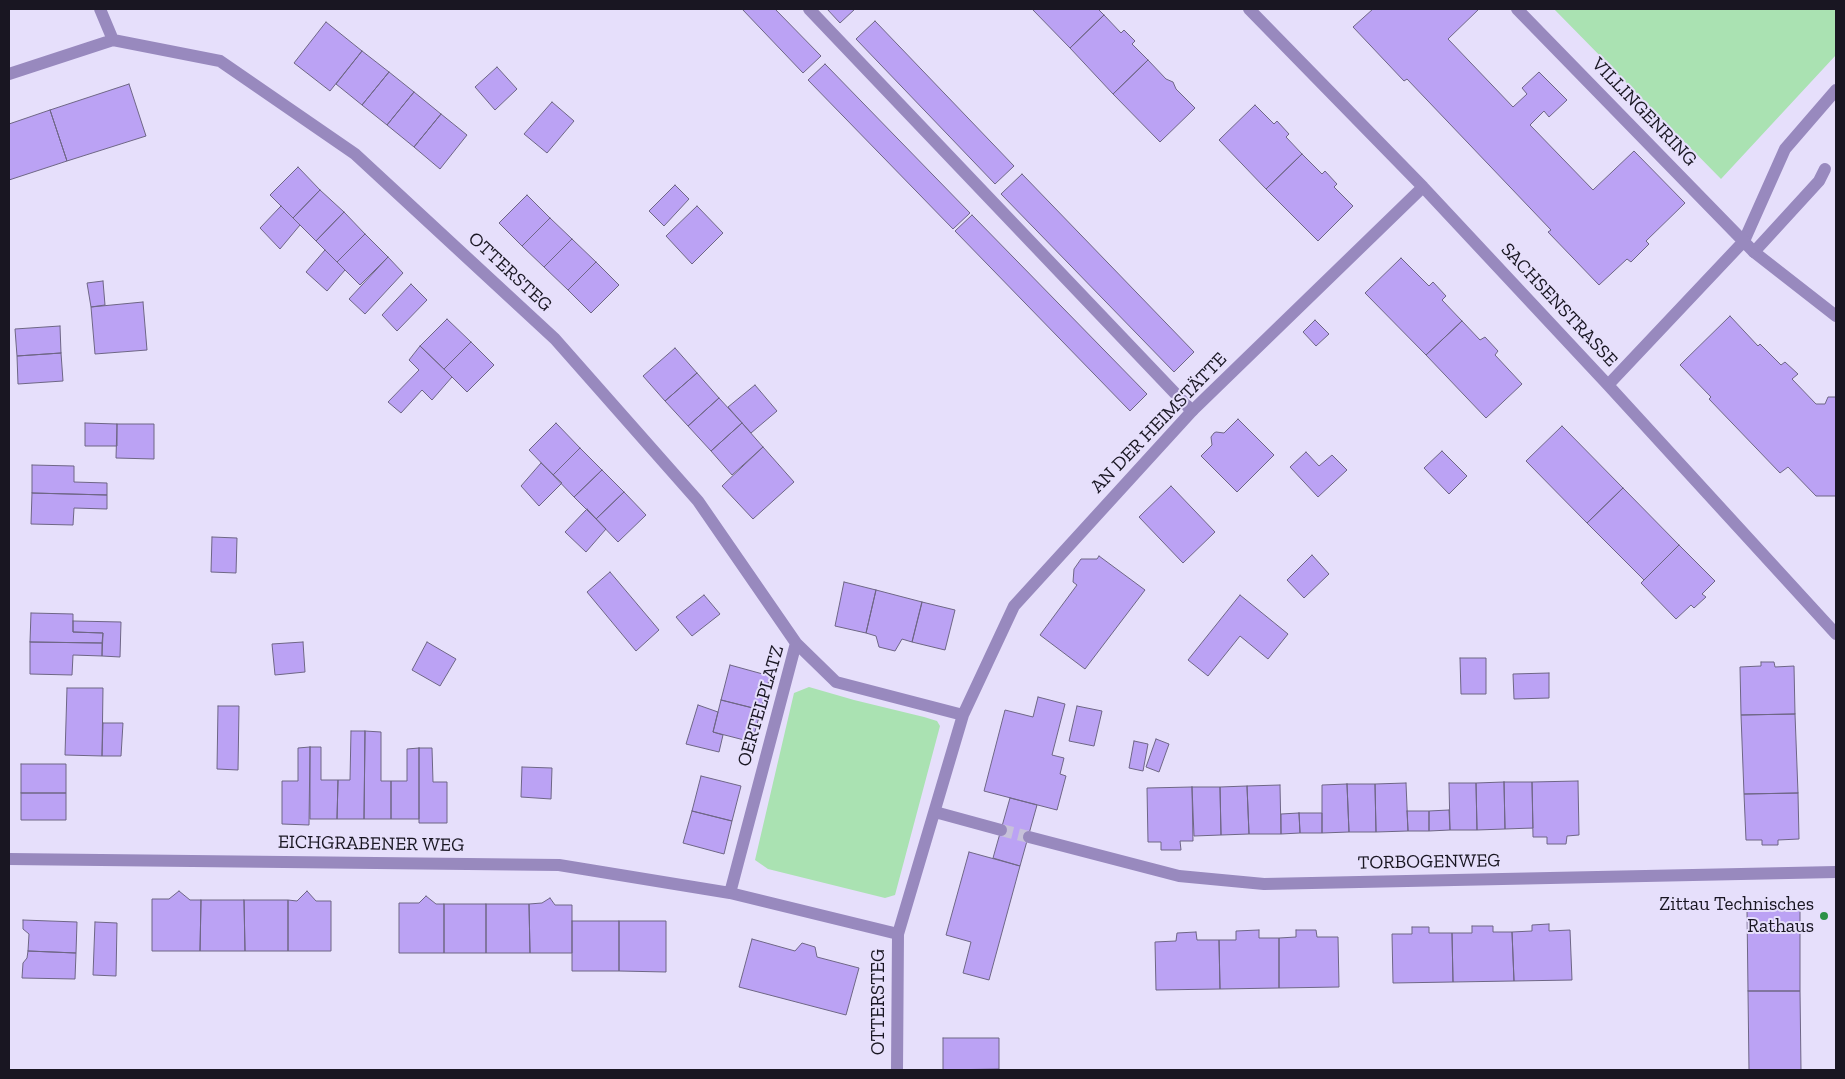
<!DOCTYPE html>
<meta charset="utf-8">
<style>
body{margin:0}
#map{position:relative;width:1845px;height:1079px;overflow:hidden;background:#e6dffb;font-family:"Zilla Slab",serif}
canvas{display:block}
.frame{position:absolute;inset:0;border:10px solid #191622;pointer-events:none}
</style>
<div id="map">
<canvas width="1845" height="1079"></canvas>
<div class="frame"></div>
</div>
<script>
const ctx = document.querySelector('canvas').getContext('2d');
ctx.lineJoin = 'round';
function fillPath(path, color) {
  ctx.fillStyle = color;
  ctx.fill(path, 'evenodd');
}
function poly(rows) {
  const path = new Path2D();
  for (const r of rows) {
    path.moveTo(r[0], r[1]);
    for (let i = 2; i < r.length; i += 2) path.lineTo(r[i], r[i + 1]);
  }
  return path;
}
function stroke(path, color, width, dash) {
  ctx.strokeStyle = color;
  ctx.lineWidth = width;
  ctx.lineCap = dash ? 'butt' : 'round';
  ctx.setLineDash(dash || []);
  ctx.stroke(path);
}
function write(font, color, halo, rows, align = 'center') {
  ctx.font = font + ' "Zilla Slab",serif';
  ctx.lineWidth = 4;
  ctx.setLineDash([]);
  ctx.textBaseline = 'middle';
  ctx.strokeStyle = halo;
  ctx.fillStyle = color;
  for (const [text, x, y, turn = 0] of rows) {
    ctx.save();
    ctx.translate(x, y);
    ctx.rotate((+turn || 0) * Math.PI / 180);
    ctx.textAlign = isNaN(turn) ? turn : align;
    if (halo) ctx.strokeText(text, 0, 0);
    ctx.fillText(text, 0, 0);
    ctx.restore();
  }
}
fillPath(poly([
 [1554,9,1836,9,1836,55,1721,179],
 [809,687,854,700,924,717,937,721,940,726,895,895,885,898,768,869,755,860,794,693]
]), '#aae2b2');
const building = poly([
 [742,9,775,9,821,56,803,73,742,9],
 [827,9,855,9,840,23,827,9],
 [1032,9,1098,9,1104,15,1070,48,1032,9],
 [1373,9,1479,9,1448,39,1513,107,1527,94,1522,88,1539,72,1567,100,1549,117,1544,111,1530,125,1593,190,1634,151,1685,203,1646,241,1649,244,1631,262,1627,259,1599,285,1548,232,1551,230,1407,79,1404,81,1353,27,1373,9],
 [1104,15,1121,33,1124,30,1135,41,1132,44,1148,60,1113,94,1070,48,1104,15],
 [875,21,1014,166,995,184,856,39,875,21],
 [326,22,362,51,330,91,294,63,326,22],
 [362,51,389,72,362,105,336,84,362,51],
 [1148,60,1166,79,1173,82,1176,89,1195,108,1160,142,1113,94,1148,60],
 [825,64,970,213,953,229,808,80,825,64],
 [497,67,517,89,495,110,475,87,497,67],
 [389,72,414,92,387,125,362,105,389,72],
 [129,84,146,136,67,161,50,110,129,84],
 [414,92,441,114,414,147,387,125,414,92],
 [552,102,574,121,547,153,524,134,552,102],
 [1255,105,1274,124,1277,121,1289,134,1286,137,1302,154,1266,189,1219,140,1255,105],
 [50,110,67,161,9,180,9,124,50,110],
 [441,114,467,135,440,169,414,147,441,114],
 [1302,154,1322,174,1325,171,1337,184,1334,187,1353,206,1318,241,1266,189,1302,154],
 [298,167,320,190,293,218,270,195,298,167],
 [1022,174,1194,352,1174,372,1001,194,1022,174],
 [675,185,689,199,664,226,649,211,675,185],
 [320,190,344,212,316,241,293,218,320,190],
 [527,195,550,218,522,246,499,223,527,195],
 [281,206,300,225,280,249,260,228,281,206],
 [697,206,723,233,692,264,666,236,697,206],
 [344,212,365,234,337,262,316,241,344,212],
 [972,215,1147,394,1130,411,955,231,972,215],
 [550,218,572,239,544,267,522,246,550,218],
 [365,234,388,257,360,285,337,262,365,234],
 [572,239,596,262,568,290,544,267,572,239],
 [325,250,345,270,327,291,306,272,325,250],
 [388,257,403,273,365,314,349,299,388,257],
 [1401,258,1429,286,1433,282,1446,296,1442,300,1462,321,1426,355,1365,293,1401,258],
 [596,262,619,285,591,313,568,290,596,262],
 [103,281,105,305,91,307,87,283,103,281],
 [411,284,427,300,397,331,382,315,411,284],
 [143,302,147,350,95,354,91,307,143,302],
 [1730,316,1758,346,1760,344,1781,365,1785,362,1798,374,1792,379,1816,404,1825,404,1828,397,1836,397,1836,496,1816,496,1788,467,1780,473,1709,399,1711,397,1680,365,1730,316],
 [447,319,471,342,444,369,420,346,447,319],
 [1315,320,1329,334,1316,346,1303,332,1315,320],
 [1462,321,1480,340,1485,337,1498,351,1495,355,1522,384,1486,418,1426,355,1462,321],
 [60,326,61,353,17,356,15,329,60,326],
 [471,342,494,365,467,392,444,369,471,342],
 [420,346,452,377,432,400,422,390,401,413,388,402,419,370,409,360,420,346],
 [675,348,697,373,665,401,643,376,675,348],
 [61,353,63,381,18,384,17,356,61,353],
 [697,373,719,398,688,426,665,401,697,373],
 [755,385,777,411,751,433,728,407,755,385],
 [719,398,742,423,711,451,688,426,719,398],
 [1238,419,1274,455,1237,492,1201,456,1212,445,1211,437,1214,433,1216,432,1224,433,1238,419],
 [85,423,117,424,117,446,85,446,85,423],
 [556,423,580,448,553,475,529,450,556,423],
 [742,423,763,447,732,475,711,451,742,423],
 [117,424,154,424,154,459,116,458,117,424],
 [1562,426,1623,488,1587,523,1526,461,1562,426],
 [763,447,794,482,753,519,722,486,763,447],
 [580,448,602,470,574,497,553,475,580,448],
 [1442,451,1467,476,1449,494,1424,468,1442,451],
 [1306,452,1319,466,1332,455,1347,470,1318,497,1290,467,1306,452],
 [541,463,562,483,539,506,521,486,541,463],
 [32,465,74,466,74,482,107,483,107,495,32,493,32,465],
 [602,470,624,492,596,519,574,497,602,470],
 [1171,486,1215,532,1183,563,1139,517,1171,486],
 [1623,488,1679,545,1644,580,1587,523,1623,488],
 [624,492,646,515,618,542,596,519,624,492],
 [32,493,107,495,107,509,74,508,73,525,31,524,32,493],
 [587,509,606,529,586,552,565,532,587,509],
 [212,537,237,538,236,573,211,572,212,537],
 [1679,545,1715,581,1702,594,1706,597,1694,608,1691,605,1676,619,1641,583,1679,545],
 [1312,555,1329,574,1304,598,1287,580,1312,555],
 [1099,556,1145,590,1085,669,1040,635,1077,585,1073,582,1074,569,1081,559,1097,559,1099,556],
 [610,572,659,630,636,651,587,592,610,572],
 [844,582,876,590,866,633,835,626,844,582],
 [876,590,922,602,912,642,902,639,895,651,879,647,876,636,866,633,876,590],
 [704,595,720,614,692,636,676,617,704,595],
 [1240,595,1288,634,1268,659,1240,636,1208,676,1188,660,1240,595],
 [922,602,955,610,945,650,912,642,922,602],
 [31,613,73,614,73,632,103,633,102,643,30,642,31,613],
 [73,621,121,622,120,657,102,656,103,633,73,632,73,621],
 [30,642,102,643,102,656,73,655,72,675,30,674,30,642],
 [303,642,305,672,275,675,272,644,303,642],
 [427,642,456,659,440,686,412,670,427,642],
 [1460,658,1486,658,1486,694,1461,694,1460,658],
 [1761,662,1774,662,1775,667,1794,666,1795,714,1741,715,1740,667,1761,666,1761,662],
 [730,665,770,676,761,710,721,700,730,665],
 [1549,673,1549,698,1514,699,1513,674,1549,673],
 [67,688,103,688,102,756,65,755,67,688],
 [1038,697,1065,704,1052,755,1064,758,1060,774,1066,776,1057,810,984,791,1005,710,1033,717,1038,697],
 [721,700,761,710,752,742,713,732,721,700],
 [698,705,718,712,713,732,723,735,719,752,686,744,698,705],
 [218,706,239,706,238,770,217,769,218,706],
 [1077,706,1102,711,1094,746,1069,741,1077,706],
 [1795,714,1798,793,1744,794,1741,715,1795,714],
 [103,723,123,723,121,756,102,756,103,723],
 [351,731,365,731,364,819,337,819,338,780,350,780,351,731],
 [365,731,381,732,381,781,391,781,391,819,364,819,365,731],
 [1156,739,1169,744,1159,772,1146,767,1156,739],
 [1134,741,1148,744,1143,771,1129,768,1134,741],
 [310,747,309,825,282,824,282,781,298,781,298,748,310,747],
 [310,747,321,747,321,780,338,780,337,819,310,819,310,747],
 [419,748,432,748,433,782,447,782,447,823,419,823,419,748],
 [419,748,419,819,391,819,391,781,407,781,407,749,419,748],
 [21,764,66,764,66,793,21,793,21,764],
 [522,767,552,768,551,799,521,797,522,767],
 [701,776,741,786,732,821,692,811,701,776],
 [1578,781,1579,835,1567,836,1566,844,1547,844,1547,837,1533,837,1532,782,1578,781],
 [1504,782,1505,829,1477,830,1476,783,1504,782],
 [1504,782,1532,782,1533,828,1505,829,1504,782],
 [1406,783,1408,831,1376,832,1375,784,1406,783],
 [1449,783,1476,783,1477,830,1450,830,1449,783],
 [1347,784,1349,832,1322,833,1322,785,1347,784],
 [1347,784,1375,784,1376,832,1349,832,1347,784],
 [1280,785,1281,834,1249,834,1247,786,1280,785],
 [1247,786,1249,834,1221,835,1220,787,1247,786],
 [1192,787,1193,841,1180,841,1181,850,1161,850,1161,842,1148,842,1147,788,1192,787],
 [1192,787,1220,787,1221,835,1194,836,1192,787],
 [21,793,66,793,66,820,21,820,21,793],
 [1798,793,1799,839,1778,840,1778,845,1762,845,1762,840,1746,840,1744,794,1798,793],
 [1010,798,1037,805,1020,866,993,858,1010,798],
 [1449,810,1450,830,1429,831,1429,811,1449,810],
 [692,811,732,821,724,854,683,843,692,811],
 [1407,811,1429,811,1429,831,1408,831,1407,811],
 [1299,813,1300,833,1281,834,1281,814,1299,813],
 [1299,813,1322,813,1322,833,1300,833,1299,813],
 [969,852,1020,866,989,980,963,973,971,942,946,935,969,852],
 [179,891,190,900,201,900,200,951,152,951,152,899,169,899,179,891],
 [307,891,316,901,331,901,331,951,288,951,288,900,297,901,307,891],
 [426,896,436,904,444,904,444,953,399,953,399,903,419,903,426,896],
 [550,898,555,905,572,905,572,953,530,953,529,904,542,903,550,898],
 [201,900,244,900,245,951,200,951,201,900],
 [244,900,288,900,288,951,245,951,244,900],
 [1774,901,1779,905,1780,911,1800,910,1800,991,1748,991,1747,910,1765,910,1768,903,1774,901],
 [444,904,486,904,486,953,444,953,444,904],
 [486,904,529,904,530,953,486,953,486,904],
 [23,920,77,922,76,953,28,951,29,934,23,929,23,920],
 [572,921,619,921,619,971,572,971,572,921],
 [619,921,666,921,666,972,619,971,619,921],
 [95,922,117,923,116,976,93,975,95,922],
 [1549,924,1549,931,1570,930,1572,980,1514,981,1512,932,1532,931,1532,925,1549,924],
 [1472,926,1493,926,1493,932,1512,932,1514,981,1453,982,1452,933,1472,933,1472,926],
 [1412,927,1429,927,1429,933,1452,933,1453,982,1393,983,1392,934,1412,934,1412,927],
 [1259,930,1259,938,1279,938,1279,988,1220,989,1219,940,1236,940,1236,931,1259,930],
 [1296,930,1316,930,1317,937,1338,937,1339,987,1279,988,1279,938,1296,937,1296,930],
 [1196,932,1197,940,1219,940,1220,989,1156,990,1155,942,1176,941,1177,933,1196,932],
 [752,939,795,951,802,943,815,947,817,957,859,968,846,1015,739,987,752,939],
 [28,951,76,953,75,979,22,978,23,963,27,958,28,951],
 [1748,991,1800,991,1801,1070,1749,1070,1748,991],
 [943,1038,999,1038,999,1069,943,1070,943,1038]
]);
fillPath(building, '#bba2f4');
stroke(building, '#6e6685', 1);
stroke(poly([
 [1001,830,1029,837]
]), '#c7c1da', 12, [12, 6]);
stroke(poly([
 [809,9,1192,411],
 [1744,241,1785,149,1836,90],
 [1754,252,1819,181,1825,169]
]), '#9889be', 12);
stroke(poly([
 [1249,9,1423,187,1608,385,1836,634],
 [1517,9,1754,252,1836,316],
 [113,40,220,61,355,154,555,339,698,501,796,643],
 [9,74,113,40,100,9],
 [1608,385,1744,241],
 [935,812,1001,830],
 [1029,837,1179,876,1264,884,1836,872],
 [9,859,559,865,730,893],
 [898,934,730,893,796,643,836,682,963,715],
 [897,1070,898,934,963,715,1014,606,1192,411,1423,187]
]), '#9889be', 12);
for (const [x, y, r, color] of [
 [1824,916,5,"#2b9147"]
]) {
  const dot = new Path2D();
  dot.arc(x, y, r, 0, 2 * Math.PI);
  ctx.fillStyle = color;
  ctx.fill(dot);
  stroke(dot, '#e6dffb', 2);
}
write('19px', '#191622', '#e6dffb', [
 ["VILLINGENRING",1644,112,46],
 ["OTTERSTEG",510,272,43],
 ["SACHSENSTRASSE",1559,305,47],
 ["AN DER HEIMSTÄTTE",1159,423,-46],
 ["OERTELPLATZ",761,706,-74],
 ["EICHGRABENER WEG",371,844,1],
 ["TORBOGENWEG",1429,862,-1],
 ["OTTERSTEG",879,1002,-90]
]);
write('19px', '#191622', '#e6dffb', [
 ["Zittau Technisches",1814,905],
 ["Rathaus",1814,927]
], 'right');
</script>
